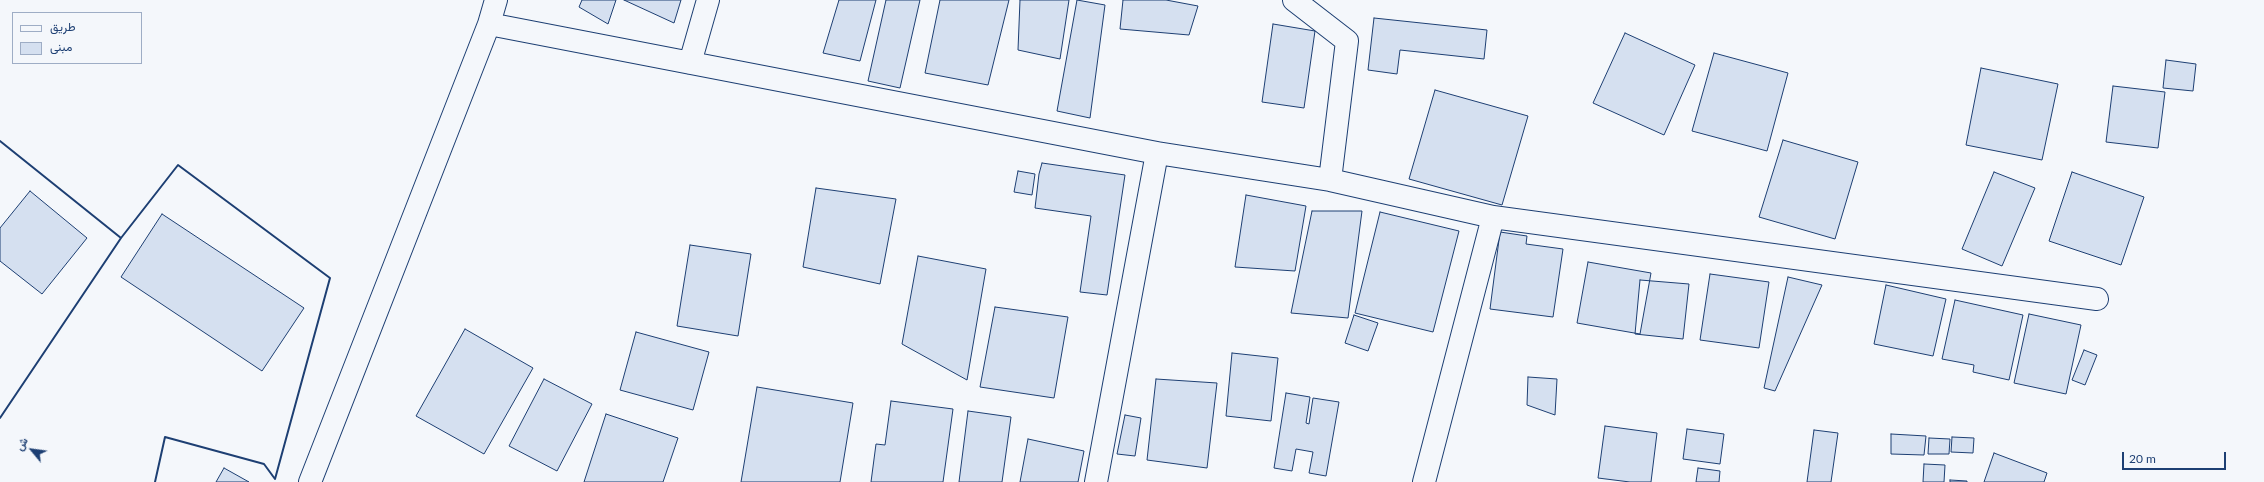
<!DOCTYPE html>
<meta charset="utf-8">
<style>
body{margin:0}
#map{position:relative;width:2264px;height:482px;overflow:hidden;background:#f4f7fb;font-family:Lato,Vazirmatn,sans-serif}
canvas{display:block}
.legend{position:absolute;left:12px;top:12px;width:130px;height:52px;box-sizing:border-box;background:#f4f7fb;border:1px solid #9eadc5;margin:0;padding:5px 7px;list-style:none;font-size:12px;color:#1d3f73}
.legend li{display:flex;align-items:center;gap:8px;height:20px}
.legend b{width:20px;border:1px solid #9eadc5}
.north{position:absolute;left:12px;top:430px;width:40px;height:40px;-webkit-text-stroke:3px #f4f7fb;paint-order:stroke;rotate:299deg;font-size:11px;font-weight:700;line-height:16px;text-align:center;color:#1d3f73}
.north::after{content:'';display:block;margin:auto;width:14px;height:18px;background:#1d3f73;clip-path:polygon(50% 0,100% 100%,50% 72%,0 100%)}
.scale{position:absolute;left:2122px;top:452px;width:104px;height:18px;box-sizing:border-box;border:2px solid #1d3f73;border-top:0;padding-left:5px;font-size:12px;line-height:14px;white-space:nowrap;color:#1d3f73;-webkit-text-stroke:3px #f4f7fb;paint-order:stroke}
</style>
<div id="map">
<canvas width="2264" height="482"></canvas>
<ul class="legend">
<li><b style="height:5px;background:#f4f7fb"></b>طريق</li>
<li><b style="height:11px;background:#d5e0f0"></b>مبنى</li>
</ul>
<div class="north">ش</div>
<div class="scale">20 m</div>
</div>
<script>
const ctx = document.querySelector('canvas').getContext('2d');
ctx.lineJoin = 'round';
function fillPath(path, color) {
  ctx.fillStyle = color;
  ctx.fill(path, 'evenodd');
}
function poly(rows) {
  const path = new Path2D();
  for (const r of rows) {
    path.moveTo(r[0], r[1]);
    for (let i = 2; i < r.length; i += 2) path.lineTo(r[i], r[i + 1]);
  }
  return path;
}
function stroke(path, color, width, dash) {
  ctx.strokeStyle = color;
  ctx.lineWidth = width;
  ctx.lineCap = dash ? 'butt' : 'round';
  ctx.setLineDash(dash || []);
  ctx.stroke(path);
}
const building = poly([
 [582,0,616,0,608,24,579,7,582,0],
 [624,0,681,0,674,23,624,0],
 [839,0,876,0,860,61,823,53,839,0],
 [886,0,920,0,900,88,868,81,886,0],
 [940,0,1009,0,988,85,925,73,940,0],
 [1020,0,1069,0,1060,59,1018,50,1020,0],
 [1077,0,1105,5,1090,118,1057,111,1077,0],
 [1123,0,1166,0,1198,6,1189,35,1120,29,1123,0],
 [1374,18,1487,30,1484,59,1400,50,1397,74,1368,70,1374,18],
 [1273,24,1315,31,1304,108,1262,102,1273,24],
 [1625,33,1695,65,1664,135,1593,103,1625,33],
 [1714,53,1788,73,1767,151,1692,131,1714,53],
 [2166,60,2196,64,2193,91,2163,88,2166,60],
 [1981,68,2058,84,2042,160,1966,145,1981,68],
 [2113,86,2165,92,2158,148,2106,142,2113,86],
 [1435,90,1528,116,1502,205,1409,179,1435,90],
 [1783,140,1858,162,1835,239,1759,217,1783,140],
 [1042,163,1125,175,1107,295,1080,292,1091,216,1035,208,1039,174,1042,163],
 [1018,171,1035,174,1032,195,1014,192,1018,171],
 [1994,172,2035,188,2002,266,1962,249,1994,172],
 [2072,172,2144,197,2121,265,2049,241,2072,172],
 [816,188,896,199,880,284,803,267,816,188],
 [30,191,87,238,42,294,0,261,0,228,30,191],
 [1246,195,1306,206,1295,271,1235,267,1246,195],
 [1312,211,1362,211,1348,318,1291,313,1312,211],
 [1380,212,1459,231,1433,332,1355,313,1380,212],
 [162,214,304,308,262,371,121,277,162,214],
 [1500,232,1527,236,1526,244,1563,249,1553,317,1490,309,1500,232],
 [690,245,751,254,738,336,677,326,690,245],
 [918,256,986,269,967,380,902,344,918,256],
 [1588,262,1651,273,1640,334,1577,323,1588,262],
 [1710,274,1769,282,1759,348,1700,340,1710,274],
 [1788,277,1822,285,1775,391,1764,388,1788,277],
 [1640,280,1689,284,1683,339,1635,334,1640,280],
 [1886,285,1946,299,1933,356,1874,344,1886,285],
 [1955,300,2023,315,2009,380,1973,372,1974,365,1942,359,1955,300],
 [995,307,1068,317,1054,398,980,387,995,307],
 [2029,314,2081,325,2066,394,2014,383,2029,314],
 [1354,315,1378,323,1368,351,1345,343,1354,315],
 [465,329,533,368,484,454,416,416,465,329],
 [636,332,709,352,693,410,620,390,636,332],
 [2084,350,2097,355,2085,385,2072,380,2084,350],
 [1232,353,1278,358,1271,421,1226,416,1232,353],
 [1528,377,1557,379,1555,415,1527,405,1528,377],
 [544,379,592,404,557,471,509,446,544,379],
 [1156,379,1217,383,1207,468,1147,460,1156,379],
 [757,387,853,403,840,482,741,482,757,387],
 [1286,393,1310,397,1306,423,1309,424,1313,398,1339,402,1326,476,1309,473,1313,452,1296,449,1292,471,1274,468,1286,393],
 [891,401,953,409,943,482,871,482,876,444,885,445,891,401],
 [968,411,1011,417,1002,482,959,482,968,411],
 [606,414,678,438,663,482,584,482,606,414],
 [1125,415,1141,418,1135,456,1117,454,1125,415],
 [1605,426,1657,433,1651,482,1630,482,1598,478,1605,426],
 [1687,429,1724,434,1720,464,1683,459,1687,429],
 [1814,430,1838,433,1831,482,1807,482,1814,430],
 [1891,434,1926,436,1924,455,1891,454,1891,434],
 [1952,437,1974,438,1973,453,1951,452,1952,437],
 [1929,438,1950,439,1949,454,1928,454,1929,438],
 [1028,439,1084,451,1078,482,1020,482,1028,439],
 [1994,453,2047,473,2044,482,1984,482,1994,453],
 [1924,464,1945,465,1944,482,1923,482,1924,464],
 [224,468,249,482,216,482,224,468],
 [1698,468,1720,471,1719,482,1696,482,1698,468],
 [1950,480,1967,481,1967,482,1950,482,1950,480]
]);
fillPath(building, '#d5e0f0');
stroke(building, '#1d3f73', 1);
const minor = poly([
 [1294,0,1347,41,1330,180,1493,217,1424,482],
 [489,24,1157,153,1096,482],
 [690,63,708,0],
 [1157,153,1330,180],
 [1493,217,2097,299],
 [310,482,489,24,496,0]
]);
stroke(minor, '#1d3f73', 24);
stroke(minor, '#f4f7fb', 22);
stroke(poly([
 [0,141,121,238],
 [0,418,121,238,178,165,330,278,275,479,264,464,165,437,155,482]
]), '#1d3f73', 2);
</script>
